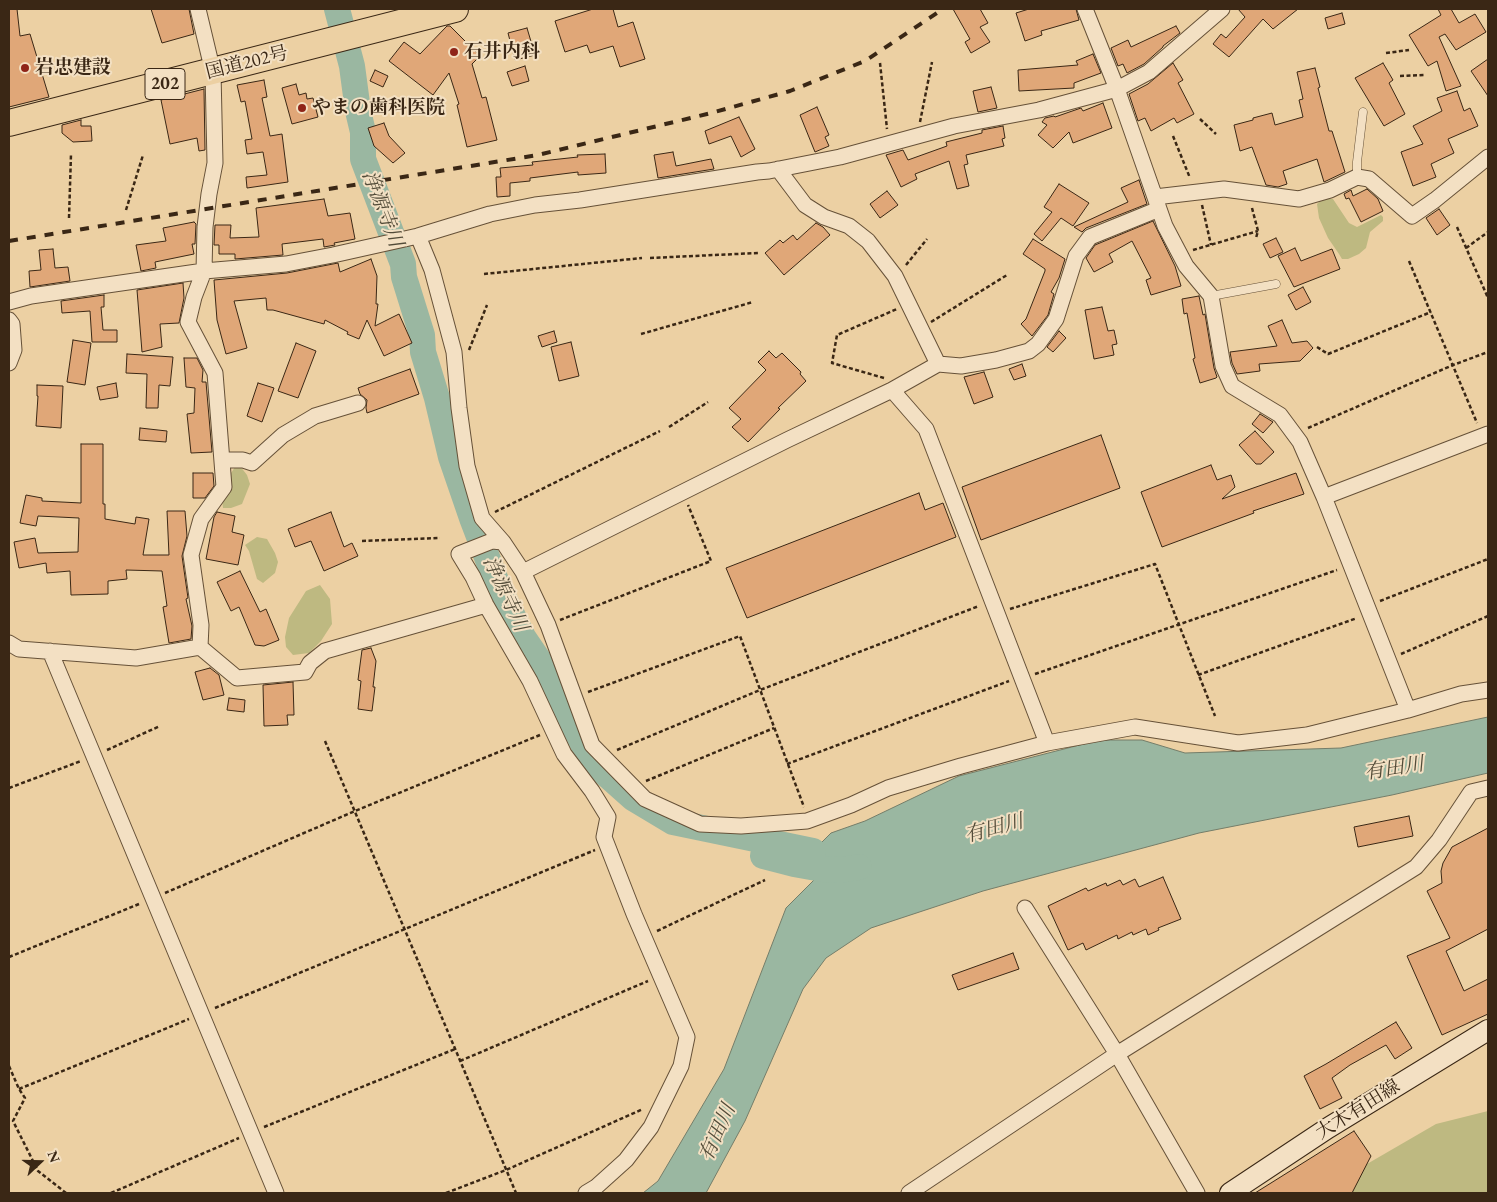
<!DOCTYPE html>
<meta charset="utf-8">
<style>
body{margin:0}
#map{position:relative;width:1497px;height:1202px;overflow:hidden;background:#ecd0a3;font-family:"EB Garamond",serif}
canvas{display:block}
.frame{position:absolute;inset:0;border:10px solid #3a2715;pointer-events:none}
.north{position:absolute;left:15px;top:1137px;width:50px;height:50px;-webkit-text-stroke:4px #f3e0c3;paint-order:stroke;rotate:69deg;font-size:14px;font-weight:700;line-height:20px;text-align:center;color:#3a2715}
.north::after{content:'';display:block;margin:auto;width:18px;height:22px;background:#3a2715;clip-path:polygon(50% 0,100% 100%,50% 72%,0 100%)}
</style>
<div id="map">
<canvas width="1497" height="1202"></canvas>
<div class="frame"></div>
<div class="north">N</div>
</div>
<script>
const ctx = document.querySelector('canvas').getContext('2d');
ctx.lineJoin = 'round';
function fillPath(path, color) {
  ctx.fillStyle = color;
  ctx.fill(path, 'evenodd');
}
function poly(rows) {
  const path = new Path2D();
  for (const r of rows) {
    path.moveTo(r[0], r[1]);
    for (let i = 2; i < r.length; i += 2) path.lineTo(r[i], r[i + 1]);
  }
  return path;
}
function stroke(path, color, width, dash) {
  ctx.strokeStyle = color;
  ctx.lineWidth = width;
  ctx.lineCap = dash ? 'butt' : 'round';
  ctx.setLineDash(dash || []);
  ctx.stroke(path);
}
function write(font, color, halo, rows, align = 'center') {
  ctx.font = font + ' "EB Garamond","Noto Serif JP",serif';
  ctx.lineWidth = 4;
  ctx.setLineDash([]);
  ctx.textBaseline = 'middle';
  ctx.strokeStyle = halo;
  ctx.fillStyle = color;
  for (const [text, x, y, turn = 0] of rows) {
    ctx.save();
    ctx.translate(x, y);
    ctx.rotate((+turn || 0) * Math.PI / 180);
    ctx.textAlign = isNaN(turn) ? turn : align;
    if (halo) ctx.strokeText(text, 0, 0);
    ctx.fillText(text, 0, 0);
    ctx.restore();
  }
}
fillPath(poly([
 [1323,198,1333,199,1349,223,1357,227,1381,215,1383,217,1383,221,1370,232,1366,248,1359,254,1348,259,1342,259,1339,254,1328,238,1319,218,1317,204],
 [240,466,247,475,250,484,242,504,231,508,223,508,222,500,229,476,235,467],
 [257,537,267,539,275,553,278,562,275,573,263,583,257,579,249,551,245,545],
 [320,585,330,599,332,624,321,641,309,653,293,655,286,647,285,637,289,618,306,591],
 [1488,1111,1488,1193,1341,1193,1348,1175,1436,1124]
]), '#beb981');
const water = poly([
 [1488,717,1488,773,1392,795,1199,833,983,891,871,928,826,958,803,989,745,1121,706,1193,643,1193,658,1181,724,1069,786,908,824,870,823,858,813,851,831,833,865,821,959,776,1099,740,1142,740,1185,753,1341,748,1488,717]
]);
fillPath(water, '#9ab7a1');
stroke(water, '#747d69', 1);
stroke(poly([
 [337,9,352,66,358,111,363,132,363,159,403,264,404,277,422,335,423,352,437,398,451,457,472,518,498,586,523,637,540,662,583,744,597,766,633,798,673,822,813,851,763,856,794,864,822,869,841,870,859,867]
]), '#9ab7a1', 26);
const building = poly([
 [9,9,17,9,20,36,30,34,49,97,9,107,9,9],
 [151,9,189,9,194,34,162,43,151,9],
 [593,9,613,9,618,27,633,22,645,59,620,67,613,46,590,53,587,45,565,52,555,21,593,9],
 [953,9,980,9,988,23,980,27,990,42,971,53,965,42,970,39,953,9],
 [1029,9,1076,9,1079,20,1041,31,1042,35,1025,41,1016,13,1029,9],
 [1238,9,1298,9,1273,29,1263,19,1229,57,1213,44,1221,34,1226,38,1245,17,1238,9],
 [1438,9,1451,9,1459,23,1475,14,1486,32,1456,50,1445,34,1439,37,1461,86,1446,91,1437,61,1428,66,1409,35,1441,15,1438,9],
 [1342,13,1345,24,1328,29,1325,18,1342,13],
 [447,26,450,26,480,56,472,64,482,98,486,97,497,140,467,147,457,105,459,104,449,73,433,95,389,61,404,42,420,54,447,26],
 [1176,26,1180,33,1163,46,1163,47,1144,64,1127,73,1123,64,1118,66,1111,48,1128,40,1131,47,1176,26],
 [527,28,535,55,515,60,508,33,527,28],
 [1093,54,1101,73,1074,83,1074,88,1019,91,1018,70,1078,65,1076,61,1093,54],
 [1488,59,1488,96,1471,71,1488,59],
 [1173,63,1183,80,1178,83,1194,114,1177,123,1174,118,1151,131,1145,118,1138,121,1129,94,1148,84,1173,63],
 [1383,63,1393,80,1389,83,1405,114,1384,126,1355,78,1383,63],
 [525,66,529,81,512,86,507,72,525,66],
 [1315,68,1320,87,1318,88,1329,131,1332,131,1345,172,1324,182,1317,159,1283,171,1287,184,1278,187,1266,185,1252,147,1240,151,1234,125,1253,120,1253,118,1272,113,1275,125,1303,117,1299,100,1303,99,1297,72,1315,68],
 [375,70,388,76,383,87,370,81,375,70],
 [264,80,267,97,262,98,270,136,282,134,288,182,247,188,246,177,267,175,263,152,247,154,245,140,252,139,245,101,241,102,237,85,264,80],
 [296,84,299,95,306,93,307,99,313,98,318,117,292,124,282,88,296,84],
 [991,87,997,108,978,112,973,91,991,87],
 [204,89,205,150,199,151,197,138,170,144,161,100,204,89],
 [1457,91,1464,111,1470,108,1478,126,1448,139,1454,153,1431,164,1436,177,1413,186,1401,152,1423,144,1413,126,1442,111,1437,98,1457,91],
 [1103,103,1112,128,1073,143,1069,132,1053,148,1038,135,1047,125,1042,122,1045,118,1054,116,1055,117,1081,108,1083,111,1103,103],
 [817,107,829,135,825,137,829,146,815,152,800,115,817,107],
 [739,117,755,149,741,157,731,136,709,144,705,131,739,117],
 [81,120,81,126,91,126,92,141,73,142,62,133,62,125,81,120],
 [384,123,389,136,405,153,393,163,374,146,368,128,384,123],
 [1003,126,1005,138,1002,139,1004,146,966,155,968,164,964,165,969,186,957,189,949,161,915,174,917,179,901,187,886,155,903,150,908,160,947,146,946,142,982,133,982,130,1003,126],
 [673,152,676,166,711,159,714,169,658,178,654,155,673,152],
 [605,154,606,173,578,175,578,172,530,178,530,181,510,183,510,196,497,197,496,177,501,177,500,168,533,165,532,162,578,157,577,155,605,154],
 [1139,180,1147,204,1086,228,1082,232,1074,227,1128,202,1121,188,1139,180],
 [1059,184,1089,203,1073,226,1061,218,1042,241,1034,234,1052,212,1044,207,1059,184],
 [1367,189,1378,199,1383,211,1361,222,1349,198,1346,199,1344,194,1351,190,1353,196,1367,189],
 [887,191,898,205,880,218,870,204,887,191],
 [324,199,328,216,350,213,355,239,334,243,335,245,324,247,323,239,282,244,283,255,235,259,235,254,219,254,219,245,214,245,215,225,231,225,230,238,259,237,256,208,324,199],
 [1439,209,1450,225,1437,235,1426,218,1439,209],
 [1153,221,1175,266,1181,286,1151,295,1146,280,1151,278,1132,241,1109,254,1113,262,1094,272,1086,258,1095,245,1153,221],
 [194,222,196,224,195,244,192,244,194,254,155,262,156,268,141,271,136,245,166,241,163,228,194,222],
 [816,223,823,227,830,235,784,275,765,253,780,240,783,243,793,235,797,240,816,223],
 [1276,238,1283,252,1270,258,1263,244,1276,238],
 [1033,239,1065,259,1059,278,1051,292,1054,294,1048,315,1032,336,1021,324,1026,319,1045,271,1045,269,1023,254,1033,239],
 [1295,248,1301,261,1332,249,1340,269,1294,287,1278,256,1295,248],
 [53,249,55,268,68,267,70,281,30,287,29,271,41,270,39,250,53,249],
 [371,259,377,276,376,304,378,304,375,326,399,314,412,343,384,356,367,320,359,339,347,334,348,332,325,320,324,324,273,310,267,310,266,298,234,301,247,348,226,354,217,320,214,280,287,273,338,263,340,272,371,259],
 [183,283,184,298,179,323,160,324,162,347,142,352,137,290,183,283],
 [1303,287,1311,302,1296,310,1288,295,1303,287],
 [104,295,104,307,101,307,103,330,117,330,117,342,92,342,90,311,62,313,61,301,104,295],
 [1199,296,1203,315,1205,314,1214,368,1217,377,1216,378,1200,383,1193,359,1195,358,1187,313,1184,314,1182,299,1199,296],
 [1102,307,1108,331,1114,330,1117,344,1112,345,1114,355,1094,359,1085,310,1102,307],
 [1282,320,1292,343,1307,341,1313,348,1300,361,1259,364,1260,371,1237,374,1232,363,1230,352,1277,346,1268,326,1282,320],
 [554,331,557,342,542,347,538,336,554,331],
 [1059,331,1066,338,1053,352,1047,347,1059,331],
 [73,340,91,343,85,385,67,382,73,340],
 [571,342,579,376,559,381,551,347,571,342],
 [296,343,316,351,298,398,278,391,296,343],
 [769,351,776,358,782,353,801,372,800,374,806,381,778,408,780,409,748,442,732,427,741,419,729,408,766,370,758,362,769,351],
 [127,354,173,357,170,386,159,385,158,408,146,408,147,374,126,373,127,354],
 [184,358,197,358,203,370,202,382,206,382,212,452,191,453,187,414,194,413,195,388,186,387,184,358],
 [1022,364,1026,376,1014,380,1009,369,1022,364],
 [410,369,419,394,367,413,366,408,367,400,360,394,358,388,410,369],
 [984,372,993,397,974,404,964,377,984,372],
 [116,383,118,397,100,400,97,387,116,383],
 [258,383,274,388,262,422,247,416,258,383],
 [37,385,63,386,61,428,36,426,38,396,37,396,37,385],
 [1260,414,1273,422,1263,433,1252,424,1260,414],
 [140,428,167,431,166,442,139,440,140,428],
 [1255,431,1274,452,1261,464,1256,464,1239,445,1255,431],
 [1101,435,1120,488,981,540,962,487,1101,435],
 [81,444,103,444,103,504,105,504,105,519,135,524,136,517,149,519,143,555,169,555,167,511,185,511,187,536,182,556,188,598,186,599,192,626,191,639,169,643,163,607,167,606,162,571,126,570,127,579,108,581,108,594,71,595,70,571,47,573,46,563,19,568,14,542,35,538,38,553,78,552,79,518,38,516,36,526,20,523,26,495,42,498,42,501,81,503,81,444],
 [1211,465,1217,480,1231,475,1235,487,1222,499,1296,473,1304,494,1253,511,1254,513,1162,547,1141,492,1211,465],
 [193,473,213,473,214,486,205,498,193,498,193,473],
 [919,493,925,510,943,503,956,537,747,618,726,568,919,493],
 [217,512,235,516,232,532,244,535,238,565,206,559,214,517,217,512],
 [331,512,344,547,352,543,358,556,324,571,311,541,295,547,288,529,331,512],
 [240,571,260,612,266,609,279,640,264,646,255,645,239,607,231,611,217,582,240,571],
 [371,648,376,661,373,687,375,687,372,711,358,709,361,681,358,680,362,650,371,648],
 [210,668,219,675,224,695,203,700,195,672,210,668],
 [293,682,294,715,287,715,288,725,264,726,263,685,293,682],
 [229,698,245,700,244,712,227,710,229,698],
 [1409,816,1413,836,1358,847,1354,827,1409,816],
 [1488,828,1488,929,1446,951,1464,991,1488,979,1488,1014,1442,1035,1407,956,1450,938,1427,891,1442,883,1441,871,1443,863,1452,847,1488,828],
 [1163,877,1181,919,1158,928,1159,930,1148,935,1146,929,1133,935,1132,932,1118,939,1117,935,1086,950,1083,943,1068,950,1048,906,1086,888,1088,891,1106,883,1107,886,1120,880,1123,885,1135,879,1139,887,1163,877],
 [1013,953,1019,969,958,990,952,975,1013,953],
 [1396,1022,1412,1048,1395,1059,1386,1045,1350,1065,1332,1078,1342,1098,1320,1109,1304,1076,1326,1064,1396,1022],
 [1354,1131,1371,1156,1352,1193,1255,1193,1354,1131]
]);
fillPath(building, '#e0a778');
stroke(building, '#3a2715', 1);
const lane = poly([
 [1357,177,1357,162,1363,112],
 [1211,296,1276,284]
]);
const street = poly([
 [198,9,213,72,215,163,209,194,205,227,204,271,194,297,188,322,215,373,224,487,201,519,191,555,201,625,200,647],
 [1085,9,1117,89,1165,226,1186,266,1211,296,1223,366,1232,386,1280,415,1300,442,1324,497,1408,710],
 [778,169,805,205,824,217,849,226,868,241,895,276,938,364],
 [1155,197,1224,189,1299,199,1330,190,1357,177,1369,179,1412,216,1435,200,1488,157],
 [418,236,432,270,454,352,459,408,467,466,482,518,503,542,523,572,548,625,592,745,645,799,700,824,741,826,807,821,851,805,888,788,961,766,1047,743,1135,727,1238,743,1307,735,1408,710,1461,694,1488,690],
 [9,302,31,296,204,271,286,264,333,255,418,236,490,214,535,205,580,200,757,172,769,171,840,157,954,126,1039,110,1117,89,1149,72,1222,9],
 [9,320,12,324,14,350,9,363],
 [892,390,926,429,1047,743],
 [222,460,243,460,252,463,283,435,315,416,358,403],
 [1324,497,1488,434],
 [503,542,492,541,459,554,473,577,486,605,530,681,564,754,592,791,608,817,604,837,634,914,687,1037,681,1066,651,1127,626,1160,596,1187,586,1193],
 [523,572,787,440,892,390,938,364,961,366,996,360,1029,351,1038,344,1056,319,1076,256,1090,237,1159,209],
 [9,643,19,649,136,658,200,647,237,678,305,672,310,663,325,651,486,605],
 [50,651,276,1193],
 [1025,908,1117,1054,1197,1193],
 [909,1193,1117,1054,1416,867,1439,840,1471,792,1488,788]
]);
const secondary = poly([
 [1230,1193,1328,1128,1488,1030]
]);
const highway = poly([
 [9,123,455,9]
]);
stroke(lane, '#665138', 9);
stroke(street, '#665138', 17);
stroke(secondary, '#3a2715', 22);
stroke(highway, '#3a2715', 28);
stroke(poly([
 [1386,53,1409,50],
 [880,63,887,129],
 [1400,76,1425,75],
 [1200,119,1216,134],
 [920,122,932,62],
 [1173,136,1190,178],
 [1202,205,1211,245],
 [1252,208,1258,231,1256,238],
 [126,210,143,155],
 [69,218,71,154],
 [1457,227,1488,298],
 [1466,248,1488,232],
 [1193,250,1258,231],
 [650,258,758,253],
 [1409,261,1477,423],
 [906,265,927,239],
 [484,274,642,258],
 [931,322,1007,275],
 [641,334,753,302],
 [1317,347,1328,354,1431,312],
 [469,350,487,305],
 [884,378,832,363,837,335,897,309],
 [669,427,708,402],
 [1308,428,1453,365,1488,352],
 [495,512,660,431],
 [362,541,440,538],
 [1380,601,1488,559],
 [1010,609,1155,564,1215,716],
 [560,620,711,561,688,505],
 [1401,654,1488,616],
 [1035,674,1337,570],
 [1198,675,1357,618],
 [588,692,740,636,804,807],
 [325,741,516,1193],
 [107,750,160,726],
 [617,750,760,690,979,606],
 [787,764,1009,681],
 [646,781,774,728],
 [9,788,81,761],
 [165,893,355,811,540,735],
 [657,931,765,880],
 [9,957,139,904],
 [215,1008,595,850],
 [460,1061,648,981],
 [9,1066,19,1089,25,1098,13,1121,38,1171,66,1193],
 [19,1089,189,1019],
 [264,1127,455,1049],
 [111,1193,239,1138],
 [446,1193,506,1170,643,1109]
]), '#3a2715', 2.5, [4, 2.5]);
stroke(lane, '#f3e0c3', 8);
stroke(street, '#f3e0c3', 15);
stroke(secondary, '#f3e0c3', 20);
stroke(highway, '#ecd0a3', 26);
stroke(poly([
 [9,241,538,155,711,113,790,91,865,61,943,9]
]), '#3a2715', 4, [9, 9]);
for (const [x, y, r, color] of [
 [454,52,5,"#8f2418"],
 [25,68,5,"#8f2418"],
 [302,108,5,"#8f2418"]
]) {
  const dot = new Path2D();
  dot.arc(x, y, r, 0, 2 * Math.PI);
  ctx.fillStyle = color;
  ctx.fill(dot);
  stroke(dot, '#f3e0c3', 2);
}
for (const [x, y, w] of [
 [165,84,40]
]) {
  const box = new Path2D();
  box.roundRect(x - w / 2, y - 15.5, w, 31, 4);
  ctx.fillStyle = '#f3e0c3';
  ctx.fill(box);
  stroke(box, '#3a2715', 1);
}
write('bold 18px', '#3a2715', null, [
 ["202",165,84]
]);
write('bold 19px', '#3a2715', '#f3e0c3', [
 ["石井内科",464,52],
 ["岩忠建設",35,68],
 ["やまの歯科医院",312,108]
], 'left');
write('19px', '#3a2715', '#f3e0c3', [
 ["国道202号",247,63,-14],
 ["大木有田線",1358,1110,-32]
]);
write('italic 20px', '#524b38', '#f3e0c3', [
 ["浄源寺川",382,209,69],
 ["浄源寺川",505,594,65],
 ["有田川",1394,769,-9],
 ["有田川",994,829,-15],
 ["有田川",718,1133,-66]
]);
</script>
